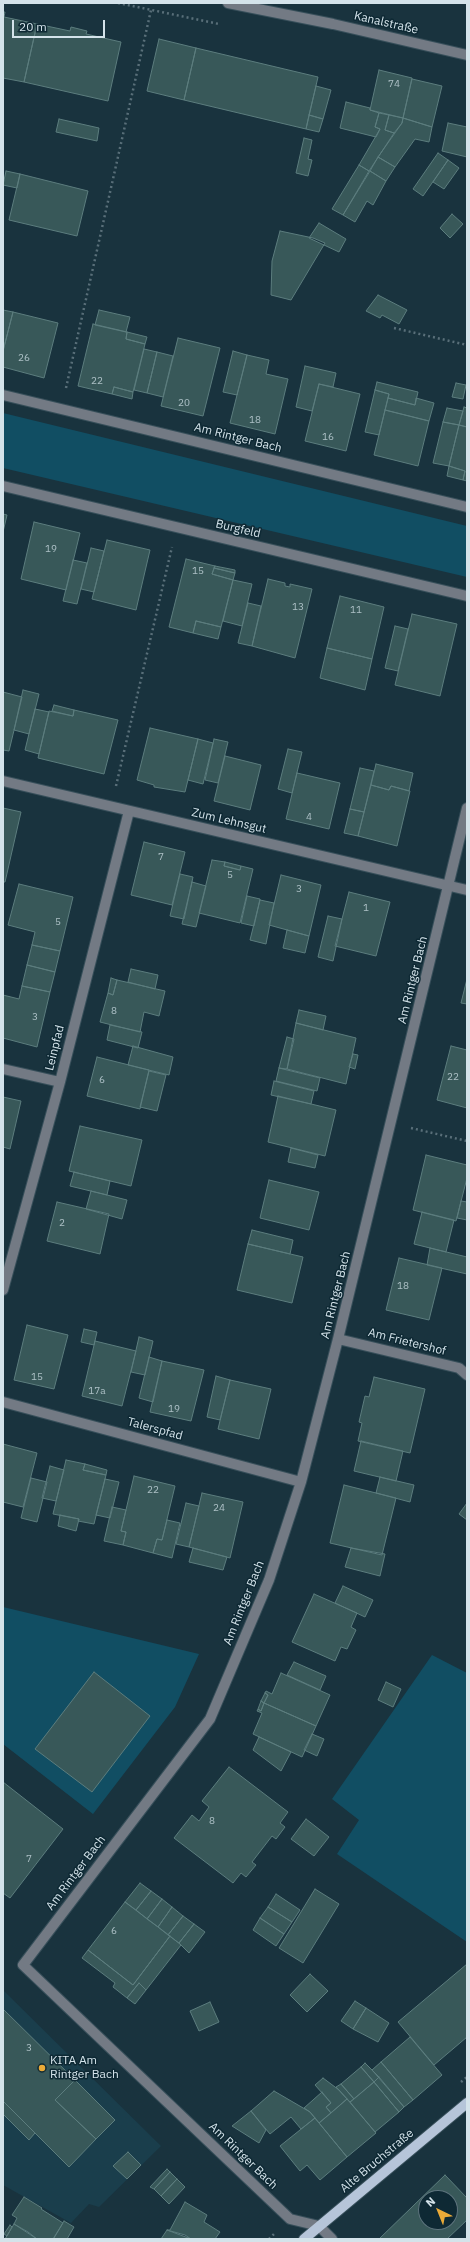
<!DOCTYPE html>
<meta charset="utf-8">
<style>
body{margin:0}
#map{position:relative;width:470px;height:2242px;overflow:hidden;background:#19333e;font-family:"IBM Plex Sans",sans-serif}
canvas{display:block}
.frame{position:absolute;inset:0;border:4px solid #d4e3ea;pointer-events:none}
.north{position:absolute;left:418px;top:2190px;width:40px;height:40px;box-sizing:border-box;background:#0e2934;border:1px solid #5d737d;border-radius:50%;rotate:317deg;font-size:11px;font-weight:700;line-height:16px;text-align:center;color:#d4e3ea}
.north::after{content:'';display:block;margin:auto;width:14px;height:18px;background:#eaaa38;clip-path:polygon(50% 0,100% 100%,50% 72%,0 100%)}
.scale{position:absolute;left:12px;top:20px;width:93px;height:18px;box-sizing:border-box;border:2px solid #d4e3ea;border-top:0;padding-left:5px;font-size:12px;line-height:14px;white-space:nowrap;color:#d4e3ea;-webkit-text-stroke:3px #0e2934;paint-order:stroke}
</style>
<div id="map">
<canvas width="470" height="2242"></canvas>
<div class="frame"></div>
<div class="north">N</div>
<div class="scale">20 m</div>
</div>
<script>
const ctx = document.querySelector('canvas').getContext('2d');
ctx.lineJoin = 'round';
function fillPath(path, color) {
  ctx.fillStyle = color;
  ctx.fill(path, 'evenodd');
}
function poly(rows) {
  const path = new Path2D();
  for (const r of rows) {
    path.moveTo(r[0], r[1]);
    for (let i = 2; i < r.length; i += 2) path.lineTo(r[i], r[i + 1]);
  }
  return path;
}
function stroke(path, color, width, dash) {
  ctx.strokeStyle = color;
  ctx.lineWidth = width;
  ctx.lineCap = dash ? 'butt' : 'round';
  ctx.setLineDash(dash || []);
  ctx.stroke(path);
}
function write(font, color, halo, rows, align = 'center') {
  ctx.font = font + ' "IBM Plex Sans",sans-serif';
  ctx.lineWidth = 3;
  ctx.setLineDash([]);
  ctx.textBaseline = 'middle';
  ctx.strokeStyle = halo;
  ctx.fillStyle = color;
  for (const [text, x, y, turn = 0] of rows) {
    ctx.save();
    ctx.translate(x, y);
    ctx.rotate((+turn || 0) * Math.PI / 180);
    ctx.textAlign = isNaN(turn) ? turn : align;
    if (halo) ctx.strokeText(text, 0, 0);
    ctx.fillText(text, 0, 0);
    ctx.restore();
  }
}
fillPath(poly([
 [3,1990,161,2146,99,2207,89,2204,71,2223,3,2185]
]), '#1a3e4c');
fillPath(poly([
 [3,413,467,526,467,577,3,468],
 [3,1607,199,1654,175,1707,93,1814,3,1744],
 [432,1655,467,1673,467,1942,337,1854,359,1820,332,1799]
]), '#114e63');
const building = poly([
 [3,12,5,12,4,17,37,24,24,82,3,78,3,12],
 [37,24,70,31,71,27,87,31,86,34,121,42,108,101,24,82,37,24],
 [159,39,196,48,184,100,147,91,159,39],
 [196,48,318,77,306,129,184,100,196,48],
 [379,70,412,78,403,118,370,110,379,70],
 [412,79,442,86,432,127,403,118,412,79],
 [316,86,331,90,323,119,309,115,316,86],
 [346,102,370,108,370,110,379,113,375,127,380,129,376,137,340,128,346,102],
 [379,113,389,115,385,130,394,133,369,171,359,165,380,129,375,127,379,113],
 [309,115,323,119,319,132,306,129,309,115],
 [389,115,403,118,402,123,394,133,385,130,389,115],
 [403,118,432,127,429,142,415,139,395,167,378,157,402,123,403,118],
 [59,119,99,128,97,141,56,132,59,119],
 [448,123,467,127,467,157,442,151,448,123],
 [304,138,312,140,308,159,312,160,308,176,296,173,304,138],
 [438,153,448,160,423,196,413,189,438,153],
 [378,157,395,167,386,181,370,171,378,157],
 [448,160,459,168,444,189,433,182,448,160],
 [359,165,369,171,343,215,332,209,359,165],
 [6,171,20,174,17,188,3,185,6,171],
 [370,171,386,181,373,205,367,201,355,222,343,215,370,171],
 [20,174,88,191,77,236,9,220,20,174],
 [452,214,463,224,450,238,440,228,452,214],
 [319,223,346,239,339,252,309,238,319,223],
 [280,231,313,238,325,243,291,300,271,295,272,261,280,231],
 [378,295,407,310,399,324,382,315,380,318,366,311,378,295],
 [3,310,13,312,3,351,3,310],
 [99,310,130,317,126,332,95,325,99,310],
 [13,312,58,323,44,378,3,367,3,351,13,312],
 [93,324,127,332,126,339,145,344,133,392,114,387,112,394,78,386,93,324],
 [127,332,147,337,145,344,126,339,127,332],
 [178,338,220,348,203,416,161,406,178,338],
 [144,349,157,352,147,393,134,390,144,349],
 [233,351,247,355,237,395,223,392,233,351],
 [157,352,173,356,163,397,147,393,157,352],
 [247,355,269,360,266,374,288,379,275,434,230,423,247,355],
 [305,366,336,373,333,387,319,384,312,411,296,407,305,366],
 [377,382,418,392,415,405,388,398,389,394,375,390,377,382],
 [456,383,466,385,463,399,452,397,456,383],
 [319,384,360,394,346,451,305,441,319,384],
 [114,387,133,392,132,399,112,394,114,387],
 [375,390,389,394,379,435,365,432,375,390],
 [388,398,415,405,416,398,434,403,429,421,385,410,388,398],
 [464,407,467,408,467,427,459,425,464,407],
 [447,408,463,411,459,425,443,422,447,408],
 [385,410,429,421,418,466,374,455,385,410],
 [443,422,459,425,449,466,433,463,443,422],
 [459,425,467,427,467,481,463,480,465,471,449,466,459,425],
 [449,466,465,471,463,480,447,476,449,466],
 [3,514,7,515,3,532,3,514],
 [34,522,80,533,66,590,21,579,34,522],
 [107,540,150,550,136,610,92,599,107,540],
 [91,548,104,551,94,592,81,589,91,548],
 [186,559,215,566,212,574,233,580,221,627,196,621,193,633,169,627,186,559],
 [73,560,87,563,77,604,63,601,73,560],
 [215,566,235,570,235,573,214,568,215,566],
 [214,568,235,573,233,580,212,574,214,568],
 [268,579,285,583,285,586,290,587,290,584,312,589,295,658,252,646,268,579],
 [233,580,252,584,242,626,223,621,233,580],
 [340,596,384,607,372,659,327,648,340,596],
 [248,603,261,606,252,646,238,643,248,603],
 [412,614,457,624,440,696,395,685,412,614],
 [196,621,221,627,218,639,193,633,196,621],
 [395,626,408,629,398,671,385,668,395,626],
 [327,648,372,659,365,690,320,678,327,648],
 [23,690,39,694,29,734,14,730,23,690],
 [3,692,22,697,9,751,3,750,3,692],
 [54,705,74,710,73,716,52,711,54,705],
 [35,709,49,712,39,754,25,750,35,709],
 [74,710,118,720,104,774,38,758,49,711,73,716,74,710],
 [150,728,198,739,185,792,154,787,154,785,137,780,150,728],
 [198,739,213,743,203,784,188,780,198,739],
 [214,739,228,742,218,783,205,780,214,739],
 [288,749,302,752,292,793,278,789,288,749],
 [225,756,261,765,250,810,214,801,225,756],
 [376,764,413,773,409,791,391,786,389,790,371,785,376,764],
 [360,768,374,771,364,812,350,809,360,768],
 [297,773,340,783,329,829,286,819,297,773],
 [371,785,389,790,391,786,410,791,397,846,358,836,371,785],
 [3,808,21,812,5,882,3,882,3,808],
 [350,809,364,812,358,836,344,833,350,809],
 [144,842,185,852,172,905,131,895,144,842],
 [212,860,225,862,224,866,240,870,241,866,253,869,240,923,199,913,212,860],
 [225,862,241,866,240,870,224,866,225,862],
 [180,874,193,877,184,919,170,916,180,874],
 [281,875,321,885,309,936,269,925,281,875],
 [192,882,206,886,196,927,182,924,192,882],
 [19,884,73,897,60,951,32,945,35,932,8,925,19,884],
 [349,892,390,902,376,956,335,946,349,892],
 [247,896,260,899,254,926,241,923,247,896],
 [260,900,274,903,266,944,250,940,260,900],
 [328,916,342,919,333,961,318,957,328,916],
 [287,930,309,936,305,953,283,948,287,930],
 [32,945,60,951,55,972,27,965,32,945],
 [27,965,55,972,50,992,22,986,27,965],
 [131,969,158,975,155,989,128,982,131,969],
 [111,978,117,980,113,995,108,993,111,978],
 [467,979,467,1004,461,1003,467,979],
 [117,980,165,991,159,1016,144,1012,140,1032,100,1022,108,993,113,995,117,980],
 [22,986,50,992,37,1047,3,1038,3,995,19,999,22,986],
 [299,1010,326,1016,323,1030,296,1023,299,1010],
 [296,1023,356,1038,346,1084,287,1069,296,1023],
 [110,1025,142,1032,138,1048,107,1040,110,1025],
 [287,1037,294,1039,287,1069,279,1068,287,1037],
 [133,1046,173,1057,169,1075,128,1065,133,1046],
 [451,1046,467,1050,467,1108,437,1100,451,1046],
 [353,1054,358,1055,355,1069,349,1067,353,1054],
 [97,1057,149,1070,140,1109,87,1096,97,1057],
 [279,1068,320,1078,317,1091,276,1081,279,1068],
 [149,1071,166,1075,157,1111,140,1107,149,1071],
 [274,1081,314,1091,311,1104,271,1095,274,1081],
 [278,1096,336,1110,325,1156,268,1142,278,1096],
 [3,1097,21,1101,10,1149,3,1147,3,1097],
 [80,1126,142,1140,131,1186,69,1171,80,1126],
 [291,1148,318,1155,315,1168,288,1162,291,1148],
 [426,1155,467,1165,467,1178,456,1221,413,1210,426,1155],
 [74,1172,110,1181,107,1195,70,1186,74,1172],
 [269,1180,319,1192,309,1230,260,1218,269,1180],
 [91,1191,127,1200,122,1219,86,1209,91,1191],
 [461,1201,467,1202,467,1220,457,1218,461,1201],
 [57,1202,109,1214,100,1254,47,1241,57,1202],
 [422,1212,454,1220,446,1252,414,1244,422,1212],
 [252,1230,293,1240,290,1254,248,1244,252,1230],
 [248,1244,303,1257,292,1303,237,1290,248,1244],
 [430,1248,467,1257,467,1274,427,1265,430,1248],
 [399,1258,442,1268,429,1320,386,1310,399,1258],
 [27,1325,68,1335,54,1389,14,1380,27,1325],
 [84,1329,97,1332,94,1345,81,1342,84,1329],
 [139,1337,153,1341,145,1375,131,1372,139,1337],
 [95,1341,136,1351,122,1406,82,1396,95,1341],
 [149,1357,162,1361,153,1402,139,1398,149,1357],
 [162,1361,204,1370,191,1421,150,1412,162,1361],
 [216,1376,230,1380,220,1420,207,1417,216,1376],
 [374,1377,425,1389,410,1453,358,1441,362,1423,359,1422,365,1396,369,1397,374,1377],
 [230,1380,271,1389,259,1439,218,1429,230,1380],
 [361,1441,403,1451,396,1481,354,1471,361,1441],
 [3,1444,37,1453,23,1507,3,1502,3,1444],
 [66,1460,85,1464,83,1470,106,1475,94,1524,78,1521,79,1519,53,1514,66,1460],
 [85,1464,107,1470,106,1475,83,1470,85,1464],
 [50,1466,64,1470,56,1501,42,1498,50,1466],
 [134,1476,175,1486,162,1540,157,1539,153,1553,123,1545,126,1532,121,1531,134,1476],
 [380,1477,414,1485,410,1502,376,1493,380,1477],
 [31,1478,47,1482,37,1522,21,1518,31,1478],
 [105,1479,119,1482,110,1518,96,1515,105,1479],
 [344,1485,396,1498,382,1555,330,1543,344,1485],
 [202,1493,243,1502,230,1558,189,1547,202,1493],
 [186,1503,199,1506,189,1547,176,1544,186,1503],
 [467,1503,467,1520,459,1514,467,1503],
 [112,1507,126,1510,121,1531,126,1532,123,1545,104,1541,112,1507],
 [60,1515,79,1519,76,1531,58,1526,60,1515],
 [167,1520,180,1523,172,1558,153,1553,157,1539,162,1540,167,1520],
 [193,1548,227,1557,223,1570,189,1562,193,1548],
 [351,1548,385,1554,380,1576,345,1567,351,1548],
 [343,1586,373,1600,365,1617,335,1603,343,1586],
 [314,1594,357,1613,351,1627,356,1630,347,1649,341,1647,335,1661,292,1642,314,1594],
 [294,1662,326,1676,320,1690,287,1675,294,1662],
 [94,1672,150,1716,92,1792,35,1749,94,1672],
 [281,1673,330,1695,316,1726,264,1703,268,1695,265,1693,266,1691,272,1694,281,1673],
 [386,1682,401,1689,393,1707,378,1700,386,1682],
 [265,1693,268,1695,264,1703,261,1701,265,1693],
 [261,1701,264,1703,261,1711,258,1709,261,1701],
 [264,1703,316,1726,302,1757,253,1734,262,1713,257,1711,258,1709,261,1711,264,1703],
 [312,1734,324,1739,317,1756,304,1750,312,1734],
 [259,1737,291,1752,281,1771,253,1750,259,1737],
 [229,1767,288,1812,280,1823,285,1827,276,1839,272,1836,252,1862,256,1865,246,1877,241,1873,233,1883,174,1838,192,1815,199,1821,209,1807,202,1801,229,1767],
 [3,1782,63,1829,10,1898,3,1893,3,1782],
 [306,1819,329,1837,314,1856,291,1839,306,1819],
 [140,1883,151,1891,136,1910,125,1902,140,1883],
 [315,1889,339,1904,303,1963,279,1948,315,1889],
 [151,1891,162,1899,147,1919,136,1910,151,1891],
 [276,1894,300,1910,292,1922,268,1907,276,1894],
 [162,1899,172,1907,158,1927,147,1919,162,1899],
 [125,1902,170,1936,133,1985,88,1950,125,1902],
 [172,1907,183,1916,168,1935,158,1927,172,1907],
 [268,1907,292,1922,284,1934,260,1918,268,1907],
 [183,1916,194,1924,179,1943,168,1935,183,1916],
 [260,1918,284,1934,276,1946,253,1930,260,1918],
 [194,1924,205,1932,189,1953,179,1943,194,1924],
 [170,1936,181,1945,146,1990,139,1983,127,1998,113,1987,115,1983,82,1958,88,1950,133,1985,170,1936],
 [467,1964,467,2037,434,2065,398,2022,467,1964],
 [310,1974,328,1991,307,2012,290,1995,310,1974],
 [139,1983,146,1990,135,2004,127,1998,139,1983],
 [355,2001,366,2008,353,2029,341,2021,355,2001],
 [210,2002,219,2022,199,2031,190,2011,210,2002],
 [366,2008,389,2023,378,2042,353,2029,366,2008],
 [3,2009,75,2080,55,2100,96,2139,69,2167,3,2101,3,2009],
 [410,2037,442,2075,413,2100,381,2062,410,2037],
 [381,2062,413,2100,404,2107,372,2070,381,2062],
 [365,2063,379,2077,374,2082,361,2067,365,2063],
 [361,2067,374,2082,354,2099,341,2084,361,2067],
 [379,2077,404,2107,399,2112,374,2082,379,2077],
 [323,2078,339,2090,347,2099,331,2113,326,2107,331,2103,315,2085,323,2078],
 [75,2080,115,2120,96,2139,55,2100,75,2080],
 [374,2082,399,2112,375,2132,350,2102,374,2082],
 [341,2084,354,2099,350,2102,336,2087,341,2084],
 [274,2091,310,2112,315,2118,301,2129,291,2117,270,2134,251,2111,274,2091],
 [322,2092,331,2103,326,2107,331,2113,319,2123,310,2112,304,2108,322,2092],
 [347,2099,376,2133,347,2157,319,2123,347,2099],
 [3,2101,35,2133,29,2140,3,2114,3,2101],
 [251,2111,266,2130,259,2143,232,2126,251,2111],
 [315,2118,347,2157,320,2180,307,2165,300,2171,280,2146,315,2118],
 [128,2152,141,2165,127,2179,113,2166,128,2152],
 [167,2169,170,2172,154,2189,150,2187,167,2169],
 [170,2172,177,2179,161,2196,154,2189,170,2172],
 [445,2175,467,2198,467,2220,447,2239,379,2239,445,2175],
 [426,2198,450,2198,450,2222,426,2222,426,2198],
 [177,2179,185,2187,169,2204,161,2196,177,2179],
 [24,2197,42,2208,41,2209,63,2223,53,2239,37,2239,14,2224,17,2218,12,2215,24,2197],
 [185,2202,207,2215,204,2222,220,2232,215,2239,191,2239,167,2230,170,2230,185,2202],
 [64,2221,74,2227,67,2239,56,2239,54,2238,64,2221],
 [14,2224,28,2232,37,2239,5,2239,14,2224],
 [10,2225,12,2227,7,2236,4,2234,10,2225],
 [167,2230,185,2235,191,2239,161,2239,167,2230]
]);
fillPath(building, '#385859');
stroke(building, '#5c7d7e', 1);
const minor = poly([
 [228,3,333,24,467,55],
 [3,395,467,507],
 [3,486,467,596],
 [3,781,467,890],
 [3,1069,60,1082],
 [3,1290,60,1082,129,811],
 [338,1339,459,1368,467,1375],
 [3,1402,301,1482],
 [332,2239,319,2226,290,2219,23,1965,210,1719,269,1580,301,1482,338,1339,467,808]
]);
const major = poly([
 [304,2239,467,2103]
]);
stroke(minor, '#374f5a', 12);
stroke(major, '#374f5a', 12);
stroke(poly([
 [118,3,219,24],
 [394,328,467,345],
 [66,388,151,10],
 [116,786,172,547],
 [411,1128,467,1141],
 [461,2082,467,2077],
 [269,2239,274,2234]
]), '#596f79', 2.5, [2, 3]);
stroke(minor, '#737a84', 10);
stroke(major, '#b6c5d9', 10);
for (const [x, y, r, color] of [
 [42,2068,4,"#eaaa38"]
]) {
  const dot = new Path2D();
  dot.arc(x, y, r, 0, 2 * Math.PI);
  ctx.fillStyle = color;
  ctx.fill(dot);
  stroke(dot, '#0e2934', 1.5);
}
write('10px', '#adc0c6', null, [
 ["74",394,84],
 ["26",24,358],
 ["22",97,381],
 ["20",184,403],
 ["18",255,420],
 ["16",328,437],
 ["19",51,549],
 ["15",198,571],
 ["13",298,607],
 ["11",356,610],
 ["4",309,817],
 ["7",161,857],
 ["5",230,875],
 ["3",299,889],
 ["1",366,908],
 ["5",58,922],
 ["8",114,1011],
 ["3",35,1017],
 ["22",453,1077],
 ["6",102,1080],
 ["2",62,1223],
 ["18",403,1286],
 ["15",37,1377],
 ["17a",97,1391],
 ["19",174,1409],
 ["22",153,1490],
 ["24",219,1508],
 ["8",212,1821],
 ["7",29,1859],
 ["6",114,1931],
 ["3",29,2048]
]);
write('12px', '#d4e3ea', '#0e2934', [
 ["Kanalstraße",386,23,13],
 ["Am Rintger Bach",238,438,14],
 ["Burgfeld",238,529,13],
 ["Zum Lehnsgut",229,821,13],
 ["Am Rintger Bach",413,980,-76],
 ["Leinpfad",55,1048,-76],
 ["Am Rintger Bach",336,1295,-76],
 ["Am Frietershof",407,1342,14],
 ["Talerspfad",155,1429,15],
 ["Am Rintger Bach",244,1603,-68],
 ["Am Rintger Bach",76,1873,-53],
 ["Am Rintger Bach",243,2156,44],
 ["Alte Bruchstraße",377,2161,-40]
]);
write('12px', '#d4e3ea', '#0e2934', [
 ["KITA Am",50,2061],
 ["Rintger Bach",50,2075]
], 'left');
</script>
